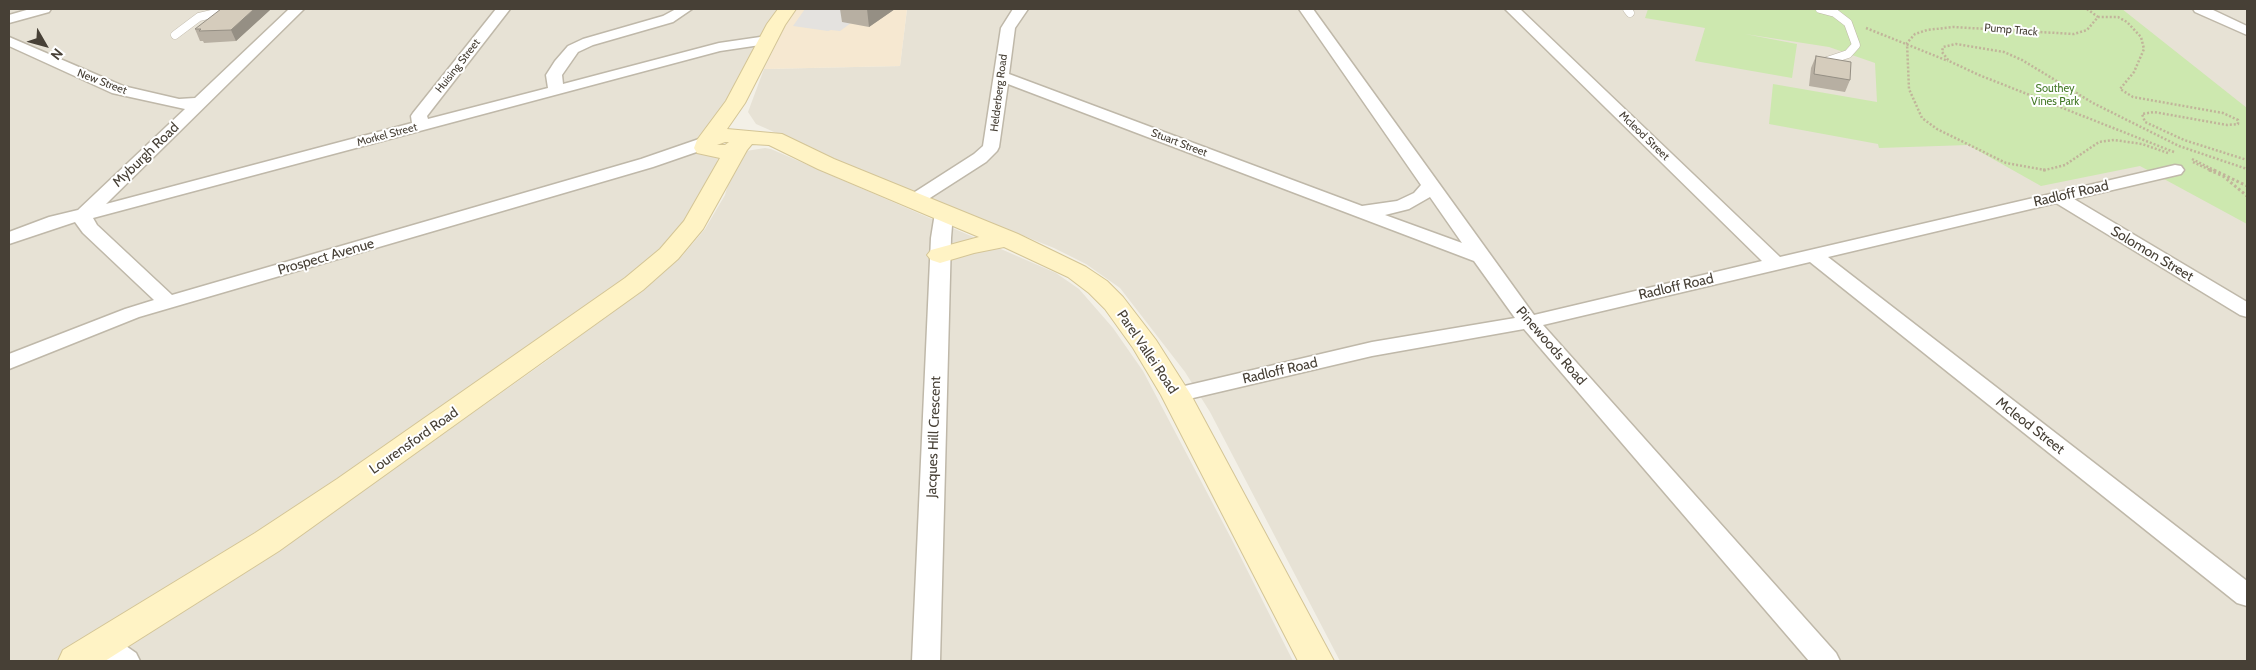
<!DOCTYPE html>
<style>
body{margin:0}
#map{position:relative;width:2256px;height:670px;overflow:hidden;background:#f3f0e7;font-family:Cabin,sans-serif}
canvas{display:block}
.frame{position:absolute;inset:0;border:10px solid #474036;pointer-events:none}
.north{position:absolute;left:20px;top:20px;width:50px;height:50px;-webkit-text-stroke:4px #fff;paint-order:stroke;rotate:128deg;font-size:14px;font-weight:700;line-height:20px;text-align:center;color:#474036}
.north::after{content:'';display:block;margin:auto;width:18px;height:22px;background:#474036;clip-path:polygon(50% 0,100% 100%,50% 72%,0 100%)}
</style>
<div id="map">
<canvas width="2256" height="670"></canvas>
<div class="frame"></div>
<div class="north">N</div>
</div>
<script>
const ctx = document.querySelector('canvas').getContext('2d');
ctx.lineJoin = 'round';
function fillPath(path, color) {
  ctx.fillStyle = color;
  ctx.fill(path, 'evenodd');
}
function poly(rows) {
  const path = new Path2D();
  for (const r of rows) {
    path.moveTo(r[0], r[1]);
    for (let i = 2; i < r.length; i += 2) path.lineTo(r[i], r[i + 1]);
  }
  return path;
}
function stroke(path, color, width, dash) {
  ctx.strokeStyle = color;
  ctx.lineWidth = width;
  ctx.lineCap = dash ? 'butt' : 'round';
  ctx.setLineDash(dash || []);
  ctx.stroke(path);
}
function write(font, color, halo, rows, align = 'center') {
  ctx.font = font + ' Cabin,sans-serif';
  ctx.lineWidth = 4;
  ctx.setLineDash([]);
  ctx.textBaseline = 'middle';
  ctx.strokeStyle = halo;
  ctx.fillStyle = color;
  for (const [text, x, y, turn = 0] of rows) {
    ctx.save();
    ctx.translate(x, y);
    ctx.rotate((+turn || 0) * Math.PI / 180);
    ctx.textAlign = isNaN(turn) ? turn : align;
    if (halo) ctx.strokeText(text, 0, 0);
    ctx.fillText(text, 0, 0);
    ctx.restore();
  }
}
fillPath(poly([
 [9,9,788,9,766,40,722,143,707,203,668,253,103,644,74,661,9,661],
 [907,9,2247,9,2247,661,1340,661,1210,412,1185,372,1120,288,1086,264,1054,248,869,174,756,124,748,112,764,69,900,66],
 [765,148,771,149,1056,273,1079,289,1113,328,1143,371,1232,540,1293,661,102,661,310,528,545,362,652,283,682,256,705,229,725,195,735,159,746,151]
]), '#e7e2d5');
fillPath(poly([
 [797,9,907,9,900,66,764,69,787,22]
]), '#f6e8d1');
fillPath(poly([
 [1648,9,2122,9,2247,108,2247,224,2140,166,2041,186,1968,145,1879,148,1878,144,1769,124,1773,84,1877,102,1875,63,1829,47,1745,34,1797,44,1792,78,1695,61,1705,28,1645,18]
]), '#cde8af');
fillPath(poly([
 [805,9,873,9,855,10,841,21,851,23,840,31,831,30,828,31,793,26]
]), '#e4e2df');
const lane = poly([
 [1627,9,1630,13],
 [1820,9,1835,13,1848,23,1856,45,1848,54,1824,62],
 [175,35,199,17,229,10]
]);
const street = poly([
 [30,9,51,9,49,12,9,23,9,15,30,9],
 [289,9,304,9,106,204,412,123,411,116,413,113,496,9,510,9,427,116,428,119,548,88,546,75,555,61,568,46,583,39,663,16,676,9,692,9,673,22,593,45,578,52,562,75,563,84,719,43,767,36,774,40,767,44,720,51,93,218,97,225,172,295,641,159,699,139,705,138,711,139,713,143,711,147,653,167,139,317,9,369,9,354,125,309,154,300,83,233,75,222,9,244,9,232,49,217,78,210,185,109,112,93,9,46,9,37,123,86,179,99,195,98,289,9],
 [1013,9,1028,9,1015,28,1009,74,1362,206,1397,201,1414,193,1421,185,1299,9,1313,9,1534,315,1762,261,1505,9,1520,9,1780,257,2175,165,2181,166,2184,170,2181,174,2074,199,2247,302,2247,317,2240,315,2056,203,1828,257,2247,581,2247,606,2237,603,1810,262,1543,325,1836,653,1840,661,1809,661,1524,329,1372,356,1176,402,1168,400,1165,395,1168,390,1176,388,1372,342,1515,318,1474,261,1008,84,999,147,997,151,986,162,919,205,913,206,907,205,904,201,907,197,974,154,983,146,1001,28,1013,9],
 [1430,197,1462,243,1385,215,1409,209,1430,197],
 [2193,9,2211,9,2247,26,2247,35,2195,12,2193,9],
 [944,207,951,209,953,213,951,238,940,661,912,661,931,238,935,213,937,209,944,207],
 [103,634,113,637,136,653,140,661,105,661,93,653,89,645,93,637,103,634]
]);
const secondary = poly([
 [778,9,796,9,785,25,745,103,727,129,782,134,834,159,1018,234,1086,267,1107,281,1123,297,1156,340,1191,395,1334,661,1298,661,1161,395,1133,348,1105,309,1089,293,1068,277,1004,247,974,253,940,263,931,260,927,255,931,250,979,237,818,169,769,145,752,144,747,150,703,229,678,259,643,290,279,551,105,661,58,661,63,650,255,533,337,479,625,278,660,249,684,221,720,158,697,153,694,148,697,140,726,101,767,24,778,9],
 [725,142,729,142,725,145,717,145,725,142]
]);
stroke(lane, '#bfb8a9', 9);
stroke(street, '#bfb8a9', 3);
stroke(secondary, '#d4c596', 2);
stroke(poly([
 [2087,9,2098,17],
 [1866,28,1948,61],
 [2174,152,1979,75,1949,61,1942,52,1943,47,1956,44,2004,52,2022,60,2093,103,2179,146,2247,169],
 [2168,153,2142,144,2114,140,2099,142,2065,165,2045,170,2006,163,1937,129,1922,118,1909,89,1907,43,1915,34,1927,30,1953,27,2074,34,2087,30,2098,17,2118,17,2127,22,2141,37,2144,49,2134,72,2120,89,2133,97,2223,113,2238,120,2238,124,2227,125,2154,112,2142,114,2145,122,2184,140,2247,160],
 [2192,159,2216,171],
 [2193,162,2212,171]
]), '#c1b49a', 2.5, [2, 2]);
stroke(poly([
 [2043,170,2046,170],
 [2209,170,2223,176,2247,196],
 [2214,170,2247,186]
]), '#c1b49a', 3, [2.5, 2.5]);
stroke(lane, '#fff', 8);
fillPath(street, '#fff');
fillPath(secondary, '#fff3c5');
fillPath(poly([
 [840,9,895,9,869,27,842,22],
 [270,10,236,41,204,43,203,41,200,41,195,29],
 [1816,56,1850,80,1845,92,1809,86,1811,68]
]), '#b7afa2');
fillPath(poly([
 [254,9,270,9,270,10,236,41,231,30],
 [867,9,895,9,869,27]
]), '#958f84');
const building = poly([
 [221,9,254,9,231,30,199,31,201,29,195,29,221,9],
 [1816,56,1851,62,1850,80,1814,74,1816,56]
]);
fillPath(building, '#d5ccbc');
stroke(building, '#958f84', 1);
write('11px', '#474036', '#fff', [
 ["Pump Track",2011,30,5],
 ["Huising Street",458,66,-52],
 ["New Street",102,82,21],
 ["Helderberg Road",999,93,-83],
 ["Morkel Street",387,135,-15],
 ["Mcleod Street",1644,136,44],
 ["Stuart Street",1179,143,21]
]);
write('11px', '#447928', '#fff', [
 ["Southey",2055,89],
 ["Vines Park",2055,102]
]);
write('14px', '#474036', '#fff', [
 ["Myburgh Road",146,155,-44],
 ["Radloff Road",2071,194,-13],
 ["Solomon Street",2152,254,31],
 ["Prospect Avenue",326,257,-16],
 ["Radloff Road",1676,287,-13],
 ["Pinewoods Road",1551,346,49],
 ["Parel Vallei Road",1147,352,56],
 ["Radloff Road",1280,371,-13],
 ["Mcleod Street",2030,426,38],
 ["Jacques Hill Crescent",934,437,-88],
 ["Lourensford Road",414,441,-35]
]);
</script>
